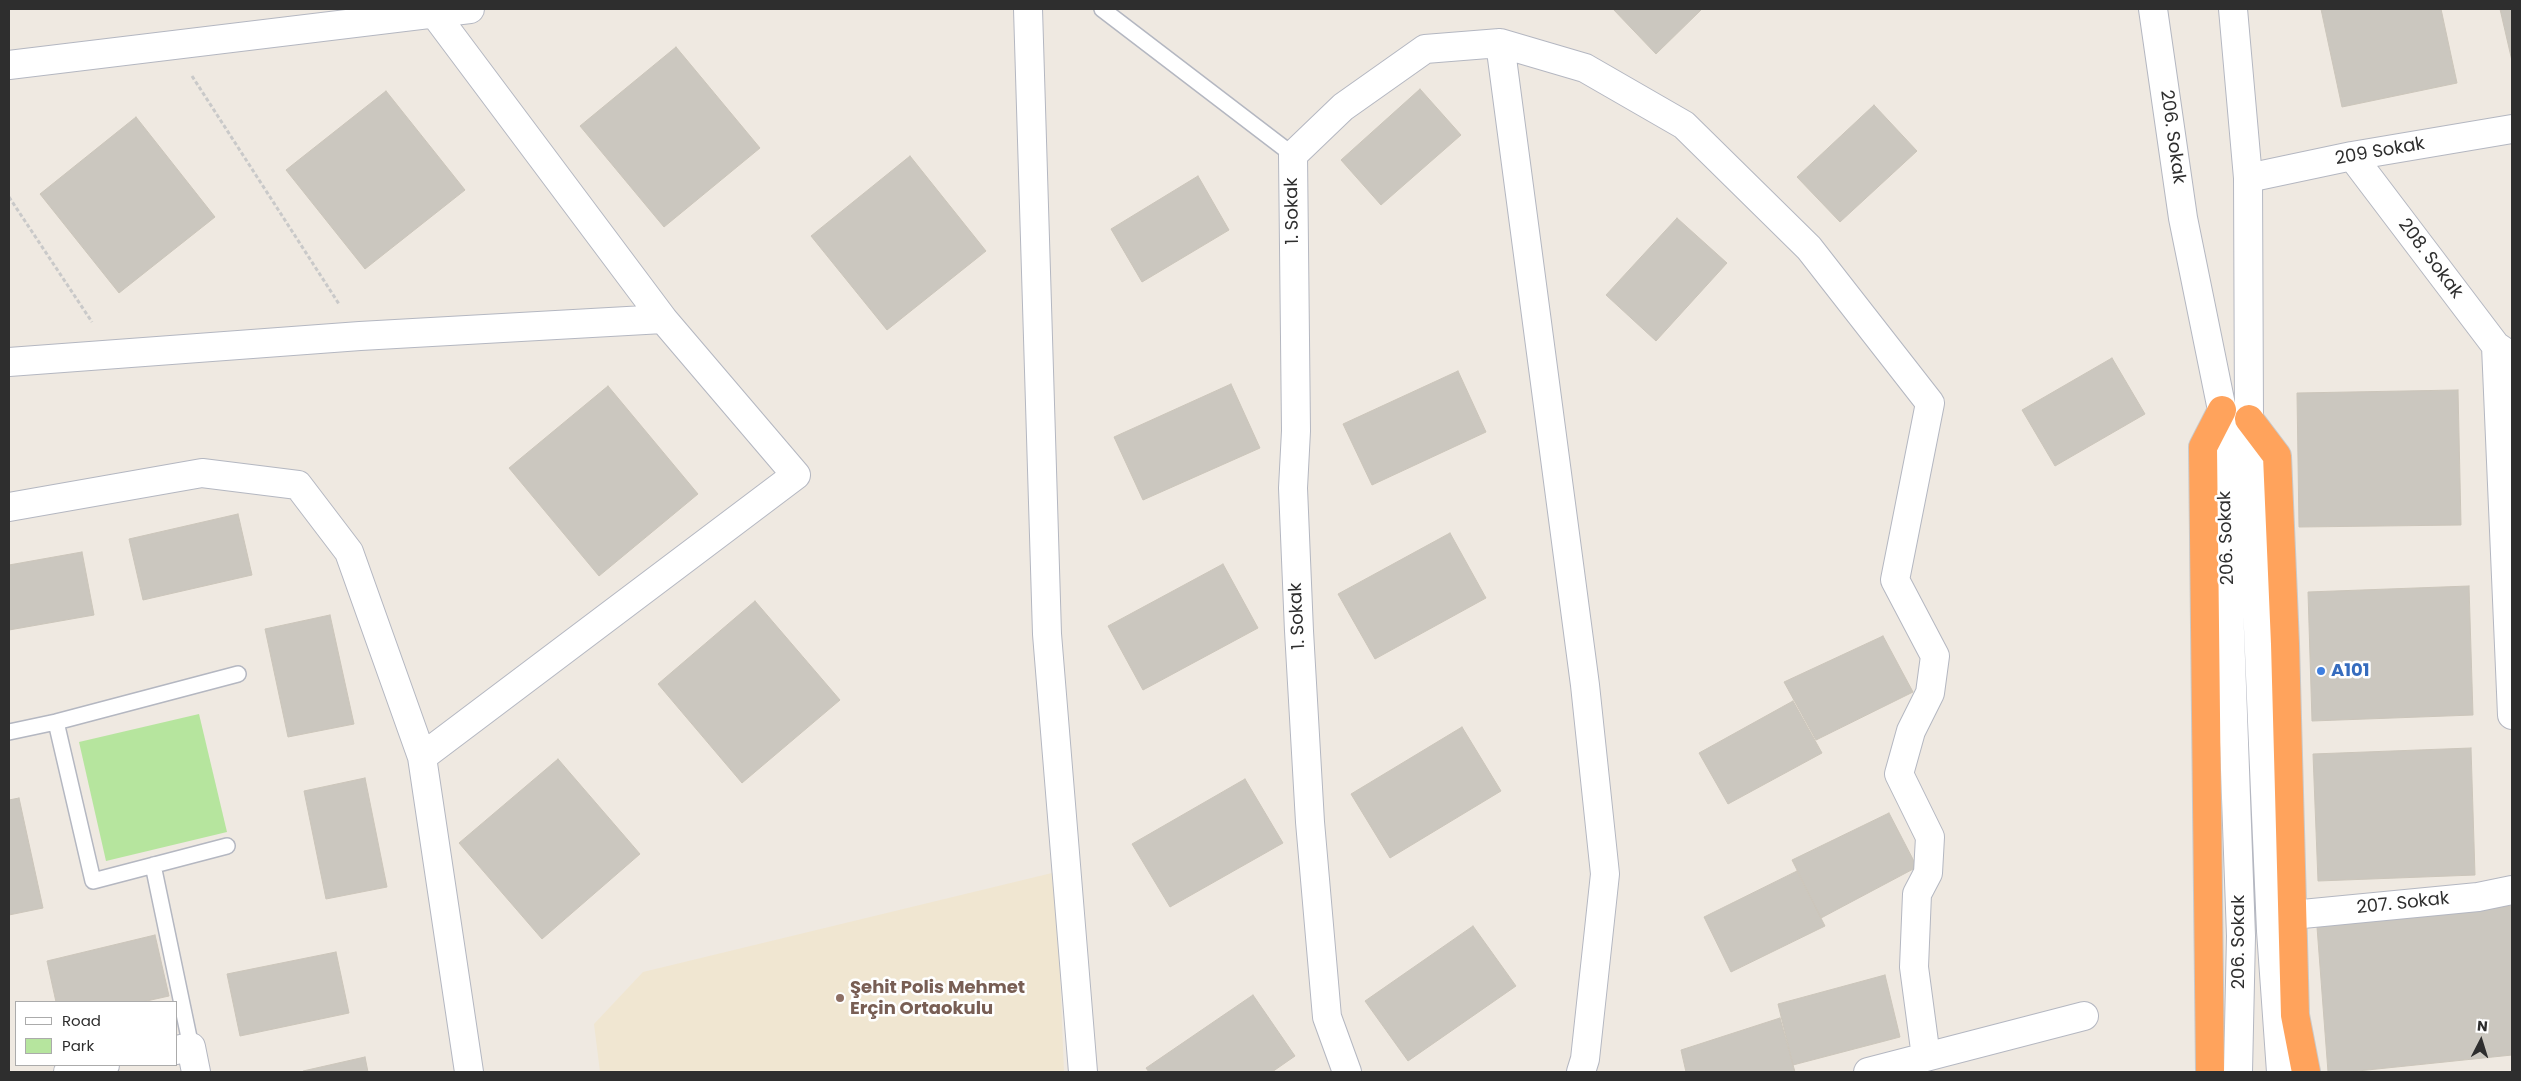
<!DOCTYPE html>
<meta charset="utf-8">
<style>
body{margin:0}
#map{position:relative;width:2521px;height:1081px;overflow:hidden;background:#efe9e1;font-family:Poppins,sans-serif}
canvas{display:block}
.frame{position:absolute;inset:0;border:10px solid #2e2e2e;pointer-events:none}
.legend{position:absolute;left:15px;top:1001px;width:162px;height:65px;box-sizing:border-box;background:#fff;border:1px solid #ababab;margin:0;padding:6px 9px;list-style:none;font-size:15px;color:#2e2e2e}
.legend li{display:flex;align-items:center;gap:10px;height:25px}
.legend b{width:25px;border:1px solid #ababab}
.north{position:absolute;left:2456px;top:1016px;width:50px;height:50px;-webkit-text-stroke:4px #fff;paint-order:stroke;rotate:5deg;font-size:14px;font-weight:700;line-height:20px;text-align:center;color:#2e2e2e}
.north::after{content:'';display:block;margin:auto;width:18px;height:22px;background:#2e2e2e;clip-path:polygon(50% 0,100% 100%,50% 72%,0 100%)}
</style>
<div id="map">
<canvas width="2521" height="1081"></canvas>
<div class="frame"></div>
<ul class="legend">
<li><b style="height:6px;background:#fff"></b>Road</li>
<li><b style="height:14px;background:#b6e59e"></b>Park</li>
</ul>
<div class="north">N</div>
</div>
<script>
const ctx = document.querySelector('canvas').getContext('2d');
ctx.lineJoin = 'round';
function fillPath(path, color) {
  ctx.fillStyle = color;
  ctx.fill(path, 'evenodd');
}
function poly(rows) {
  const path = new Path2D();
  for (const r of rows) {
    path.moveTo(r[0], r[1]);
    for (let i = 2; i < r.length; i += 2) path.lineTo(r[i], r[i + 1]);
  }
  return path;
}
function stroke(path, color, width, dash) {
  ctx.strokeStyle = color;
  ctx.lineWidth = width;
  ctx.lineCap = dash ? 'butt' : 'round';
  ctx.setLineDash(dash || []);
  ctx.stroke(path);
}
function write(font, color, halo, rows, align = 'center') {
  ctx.font = font + ' Poppins,sans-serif';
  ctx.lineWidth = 5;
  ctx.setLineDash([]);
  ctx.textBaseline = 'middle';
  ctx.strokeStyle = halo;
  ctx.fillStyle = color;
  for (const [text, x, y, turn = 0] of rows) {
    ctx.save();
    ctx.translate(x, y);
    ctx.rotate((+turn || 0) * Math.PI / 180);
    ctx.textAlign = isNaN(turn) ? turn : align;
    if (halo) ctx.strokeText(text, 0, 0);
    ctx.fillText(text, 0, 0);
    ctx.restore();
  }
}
fillPath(poly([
 [1056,872,1064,1072,600,1072,594,1024,643,972]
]), '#f0e6d1');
fillPath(poly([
 [199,714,227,832,106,861,79,742]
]), '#b6e59e');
const building = poly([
 [1613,9,1702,9,1656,54,1613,9],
 [2321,9,2441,9,2457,83,2342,107,2321,9],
 [2500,9,2512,9,2512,61,2500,9],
 [676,47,760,148,664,227,580,126,676,47],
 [1420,89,1461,135,1381,205,1341,160,1420,89],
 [386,91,465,190,365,269,286,170,386,91],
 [1874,105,1917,151,1840,222,1797,177,1874,105],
 [136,117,215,217,119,293,40,194,136,117],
 [910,156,986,251,887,330,811,236,910,156],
 [1198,176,1229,230,1142,282,1111,229,1198,176],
 [1677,218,1727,263,1656,341,1606,295,1677,218],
 [2112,358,2145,414,2055,466,2022,410,2112,358],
 [1458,371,1486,432,1372,485,1343,424,1458,371],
 [1231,384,1260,448,1143,500,1114,437,1231,384],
 [608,386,698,494,599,576,509,468,608,386],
 [2458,390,2461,525,2299,527,2297,393,2458,390],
 [238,514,252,575,143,600,129,539,238,514],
 [1450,533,1486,598,1375,659,1338,594,1450,533],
 [82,552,94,615,9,630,9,565,82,552],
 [1223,564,1258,628,1143,690,1108,626,1223,564],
 [2469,586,2473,715,2312,721,2308,592,2469,586],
 [755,601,840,700,742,783,658,684,755,601],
 [330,615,354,724,288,737,265,629,330,615],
 [1883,636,1913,692,1816,740,1784,682,1883,636],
 [1793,701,1822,753,1728,804,1699,753,1793,701],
 [1462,727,1501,791,1390,858,1351,794,1462,727],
 [2471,748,2475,875,2318,881,2313,754,2471,748],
 [558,759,640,854,542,939,459,843,558,759],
 [365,778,387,887,326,899,304,791,365,778],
 [1245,779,1283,843,1170,907,1132,844,1245,779],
 [19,798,43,908,9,915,9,800,19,798],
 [1889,813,1917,867,1821,918,1792,860,1889,813],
 [1797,871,1825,926,1731,972,1704,917,1797,871],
 [2512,906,2512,1055,2348,1072,2328,1072,2317,927,2512,906],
 [1473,926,1516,986,1408,1061,1365,1001,1473,926],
 [155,935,169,996,142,1002,56,1002,47,961,155,935],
 [336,952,349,1013,240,1036,227,974,336,952],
 [1885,975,1900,1037,1793,1065,1778,1004,1885,975],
 [1253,995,1295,1056,1272,1072,1149,1072,1146,1068,1253,995],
 [1780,1018,1795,1072,1686,1072,1681,1050,1780,1018],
 [365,1057,368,1072,304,1072,303,1071,365,1057]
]);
fillPath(building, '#cbc7bf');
stroke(building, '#cbc5ba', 1);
const lane = poly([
 [1102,9,1293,155],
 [56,722,93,881,227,846],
 [9,732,56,722,238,674],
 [153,865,191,1047]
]);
const street = poly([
 [1028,9,1047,634,1083,1072],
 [434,13,663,319,796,475,422,757,469,1072],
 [1500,43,1585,685,1605,874,1585,1059,1581,1072],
 [9,65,470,9],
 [2352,156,2496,346,2511,356],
 [2248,178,2352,156,2512,129],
 [2496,346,2512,715],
 [9,362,360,336,663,319],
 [9,507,202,473,298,485,349,552,422,757],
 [2292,915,2478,897,2512,890],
 [176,1050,191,1047,196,1072],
 [68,1072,105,1065],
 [1347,1072,1327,1017,1310,822,1299,631,1293,488,1296,431,1293,155,1343,107,1425,49,1500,43,1585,68,1684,125,1809,248,1930,403,1895,580,1935,656,1930,693,1911,731,1899,774,1930,837,1928,873,1917,894,1914,967,1926,1057],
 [1868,1072,2084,1016]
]);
const secondary = poly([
 [2153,9,2183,218,2222,410,2241,936,2238,1072],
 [2233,9,2248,178,2249,419,2271,931,2281,1072]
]);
const highway = poly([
 [2249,419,2277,456,2285,644,2295,1015,2306,1072],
 [2210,1072,2203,447,2222,410]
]);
stroke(lane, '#b4b7c1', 18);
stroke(street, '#b4b7c1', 30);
stroke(secondary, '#b4b7c1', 30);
stroke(highway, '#c9c9c9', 30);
stroke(poly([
 [192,76,339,304],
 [9,197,92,322]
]), '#c9c9c9', 3, [4, 2.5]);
stroke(lane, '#fff', 15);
stroke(street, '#fff', 28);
stroke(secondary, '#fff', 28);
stroke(highway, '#ffa35c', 28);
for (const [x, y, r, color] of [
 [2321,671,5,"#3f7fe0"],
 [840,998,5,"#8d6e63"]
]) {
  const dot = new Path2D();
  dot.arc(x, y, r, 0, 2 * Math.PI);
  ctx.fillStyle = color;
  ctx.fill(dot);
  stroke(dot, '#fff', 2);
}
write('18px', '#2e2e2e', '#fff', [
 ["206. Sokak",2172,137,82],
 ["209 Sokak",2380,152,-10],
 ["1. Sokak",1293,211,-91],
 ["208. Sokak",2430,259,53],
 ["206. Sokak",2227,538,-92],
 ["1. Sokak",1298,616,-93],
 ["207. Sokak",2403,904,-6],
 ["206. Sokak",2239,942,-90]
]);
write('bold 18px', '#366cbe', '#fff', [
 ["A101",2331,671]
], 'left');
write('bold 18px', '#785e54', '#fff', [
 ["Şehit Polis Mehmet",850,988],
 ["Erçin Ortaokulu",850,1009]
], 'left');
</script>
